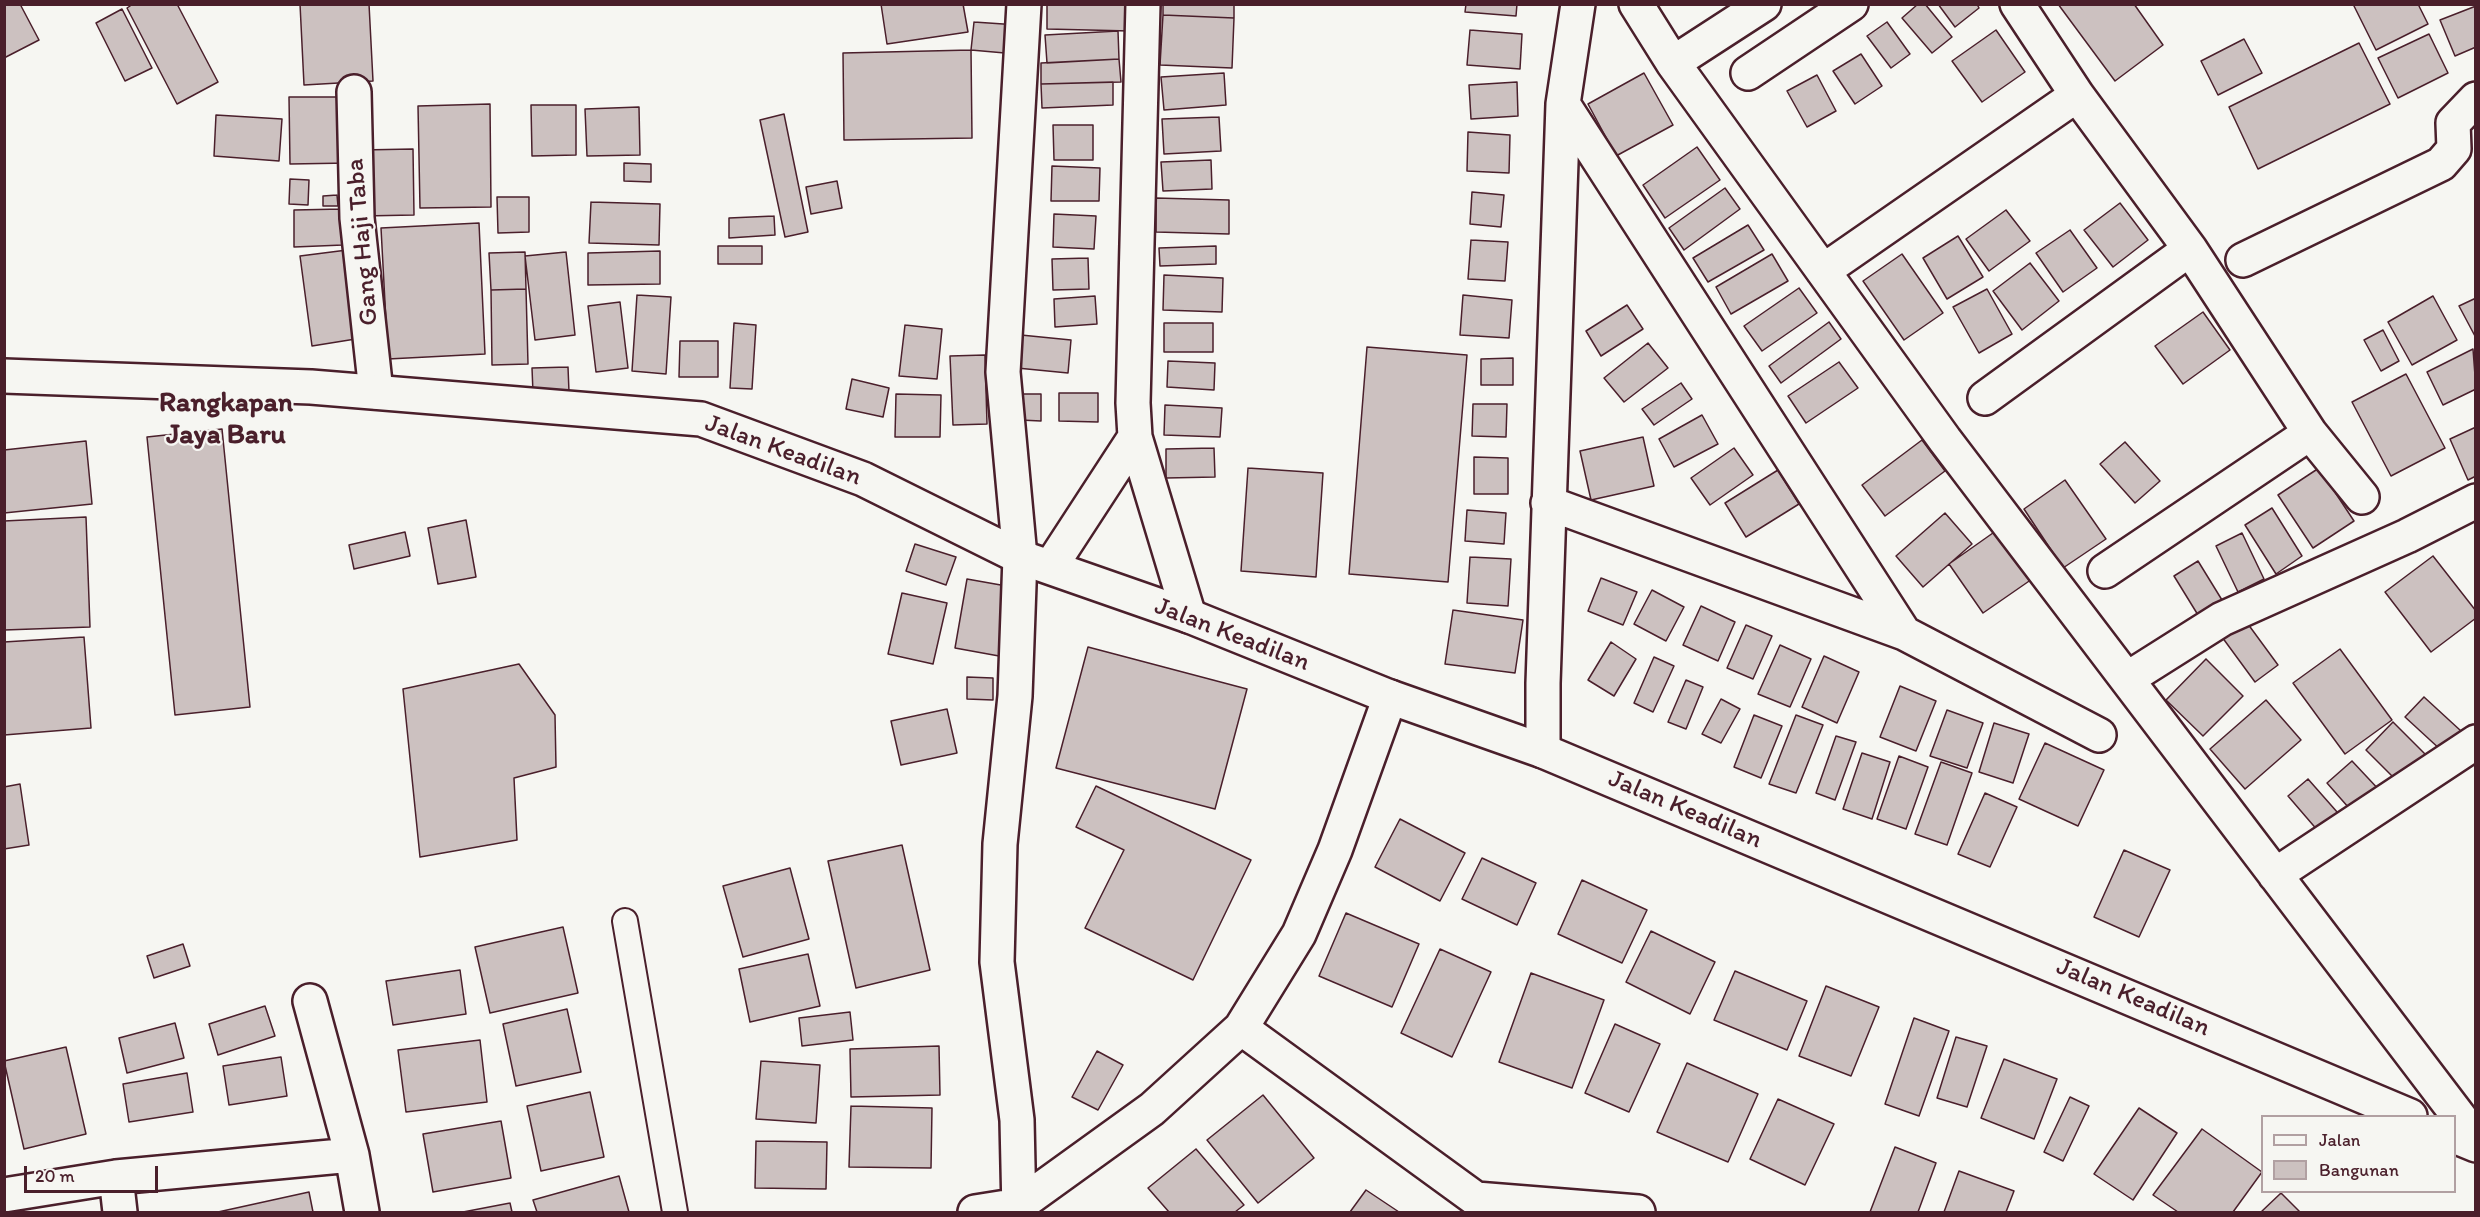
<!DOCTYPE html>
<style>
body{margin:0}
#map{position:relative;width:2480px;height:1217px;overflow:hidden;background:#f6f6f2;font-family:Itim,sans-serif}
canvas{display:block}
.frame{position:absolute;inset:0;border:6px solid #4a1f2b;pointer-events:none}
.legend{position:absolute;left:2261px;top:1115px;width:195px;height:78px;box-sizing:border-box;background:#f6f6f2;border:2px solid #b1a0a2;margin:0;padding:8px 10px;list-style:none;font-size:18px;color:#4a1f2b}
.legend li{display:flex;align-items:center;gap:12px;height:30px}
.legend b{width:30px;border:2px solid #b1a0a2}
.scale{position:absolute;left:24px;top:1166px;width:134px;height:27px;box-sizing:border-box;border:3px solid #4a1f2b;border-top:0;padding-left:8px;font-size:18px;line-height:21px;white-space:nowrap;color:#4a1f2b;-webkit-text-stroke:4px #f6f6f2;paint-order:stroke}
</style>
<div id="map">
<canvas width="2480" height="1217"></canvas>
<div class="frame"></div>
<ul class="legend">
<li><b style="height:8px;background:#f6f6f2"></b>Jalan</li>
<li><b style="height:16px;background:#ccc1c0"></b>Bangunan</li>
</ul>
<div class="scale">20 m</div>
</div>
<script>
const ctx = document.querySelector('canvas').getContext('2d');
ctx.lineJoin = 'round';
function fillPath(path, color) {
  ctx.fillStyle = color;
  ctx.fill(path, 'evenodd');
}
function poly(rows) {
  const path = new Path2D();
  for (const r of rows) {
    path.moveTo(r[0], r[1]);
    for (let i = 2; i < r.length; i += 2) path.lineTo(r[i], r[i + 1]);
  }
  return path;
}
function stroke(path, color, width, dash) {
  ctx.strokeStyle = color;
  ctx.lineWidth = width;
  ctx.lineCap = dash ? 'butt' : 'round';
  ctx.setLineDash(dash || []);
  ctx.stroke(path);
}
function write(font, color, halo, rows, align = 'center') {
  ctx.font = font + ' Itim,sans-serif';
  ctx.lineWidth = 4.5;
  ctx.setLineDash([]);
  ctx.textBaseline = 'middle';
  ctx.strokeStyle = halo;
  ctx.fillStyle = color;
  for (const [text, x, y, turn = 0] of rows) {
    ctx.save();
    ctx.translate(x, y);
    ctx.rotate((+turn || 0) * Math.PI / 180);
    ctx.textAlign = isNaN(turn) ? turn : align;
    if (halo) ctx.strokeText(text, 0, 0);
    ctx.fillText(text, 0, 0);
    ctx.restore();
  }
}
const building = poly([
 [4,4,20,4,39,40,4,58,4,4],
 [133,4,177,4,218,82,177,104,127,8,133,4],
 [300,4,369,4,373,81,304,85,300,4],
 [881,4,963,4,968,32,887,44,881,4],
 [1047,4,1131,4,1130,31,1047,29,1047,4],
 [1163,4,1234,4,1234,18,1163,15,1163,4],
 [1466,4,1517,4,1516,16,1465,12,1466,4],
 [1918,4,1925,4,1952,37,1932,53,1902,18,1918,4],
 [1938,4,1977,4,1979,8,1955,27,1938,4],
 [2058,4,2134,4,2163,45,2115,81,2058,4],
 [2353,4,2418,4,2428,24,2376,50,2353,4],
 [2476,6,2476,47,2455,56,2440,20,2476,6],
 [122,9,152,68,125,81,96,23,122,9],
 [1163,15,1234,18,1232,68,1160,65,1163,15],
 [974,22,1018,25,1016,54,971,50,974,22],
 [1887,22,1910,54,1891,68,1867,36,1887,22],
 [1470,30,1522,34,1520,69,1467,65,1470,30],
 [1996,30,2025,72,1982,102,1952,61,1996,30],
 [1118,31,1119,59,1047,63,1045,35,1118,31],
 [2429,34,2448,73,2398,98,2378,58,2429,34],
 [2244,39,2262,73,2218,95,2201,61,2244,39],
 [2359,43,2390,104,2258,169,2229,107,2359,43],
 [971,50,972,138,844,140,843,53,971,50],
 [1861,54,1882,86,1855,104,1833,71,1861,54],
 [1119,59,1121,82,1041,84,1041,63,1119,59],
 [1224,73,1226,105,1164,110,1161,77,1224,73],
 [1644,73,1673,125,1616,156,1588,104,1644,73],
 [1817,75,1836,111,1807,127,1787,91,1817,75],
 [1113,82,1113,105,1042,108,1041,84,1113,82],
 [1517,82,1518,116,1471,119,1469,85,1517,82],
 [289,97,348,97,349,163,290,164,289,97],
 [490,104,491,207,420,208,418,106,490,104],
 [531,105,576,105,576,155,532,156,531,105],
 [639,107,640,155,587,156,585,109,639,107],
 [784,114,808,232,785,237,760,120,784,114],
 [216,115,282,119,279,161,214,156,216,115],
 [1219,117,1221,151,1164,154,1162,119,1219,117],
 [1053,125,1093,125,1093,160,1054,160,1053,125],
 [1468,132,1510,135,1509,173,1467,171,1468,132],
 [1697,147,1720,180,1665,218,1643,185,1697,147],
 [413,149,414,215,362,216,361,150,413,149],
 [1211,160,1212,189,1163,191,1161,162,1211,160],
 [624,163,651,164,651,182,624,181,624,163],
 [1052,166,1100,168,1099,201,1051,201,1052,166],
 [290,179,309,180,308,205,289,204,290,179],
 [837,181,842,208,811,214,806,187,837,181],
 [1725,188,1740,209,1684,250,1669,228,1725,188],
 [1472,192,1504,195,1501,227,1470,224,1472,192],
 [337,195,338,206,323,206,323,196,337,195],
 [497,197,529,197,529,232,498,233,497,197],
 [1156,198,1229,200,1229,234,1156,232,1156,198],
 [591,202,660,204,659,245,589,243,591,202],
 [2120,203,2148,240,2113,267,2084,230,2120,203],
 [342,209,343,245,294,247,294,210,342,209],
 [2006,210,2030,241,1989,271,1966,239,2006,210],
 [1054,214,1096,216,1094,249,1053,247,1054,214],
 [774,216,775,235,729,238,729,218,774,216],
 [479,223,485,354,388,359,381,228,479,223],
 [1748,225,1764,250,1708,282,1693,258,1748,225],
 [2070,230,2097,268,2063,292,2036,253,2070,230],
 [1958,236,1983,277,1947,299,1923,258,1958,236],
 [1471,240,1508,242,1505,281,1468,279,1471,240],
 [718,246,762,246,762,264,718,264,718,246],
 [1216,246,1216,264,1160,266,1159,248,1216,246],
 [355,249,368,337,312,346,300,256,355,249],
 [660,251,660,284,588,285,588,253,660,251],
 [525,252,526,289,491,290,489,253,525,252],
 [566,252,575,335,535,340,525,256,566,252],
 [1772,254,1788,281,1731,314,1716,287,1772,254],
 [1902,254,1943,313,1904,340,1863,281,1902,254],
 [1088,258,1089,289,1053,290,1052,259,1088,258],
 [2030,263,2059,301,2022,330,1993,291,2030,263],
 [1164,275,1223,278,1222,312,1163,310,1164,275],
 [1799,288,1817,313,1762,351,1744,326,1799,288],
 [526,289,528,364,492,365,491,290,526,289],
 [1987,289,2012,334,1979,353,1953,307,1987,289],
 [637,295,671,297,666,374,632,371,637,295],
 [1463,295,1512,300,1509,338,1460,335,1463,295],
 [1095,296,1097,324,1055,327,1054,299,1095,296],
 [2433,296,2457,340,2412,365,2388,322,2433,296],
 [2476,298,2476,338,2459,306,2476,298],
 [620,302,628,368,596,372,588,306,620,302],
 [1627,305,1643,329,1601,356,1586,331,1627,305],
 [2203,312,2230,350,2183,384,2155,346,2203,312],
 [1829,322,1841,339,1781,383,1769,366,1829,322],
 [734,323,756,325,752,389,730,388,734,323],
 [1164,323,1213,323,1213,352,1164,352,1164,323],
 [905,325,942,329,937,379,899,376,905,325],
 [2383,330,2399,361,2381,371,2364,340,2383,330],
 [1021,335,1071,340,1068,373,1017,368,1021,335],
 [680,341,718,341,718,377,679,377,680,341],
 [1648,343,1668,368,1624,402,1604,378,1648,343],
 [1367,347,1467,355,1448,582,1349,574,1367,347],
 [2473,349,2476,389,2443,405,2427,372,2473,349],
 [985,355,987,424,953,425,950,356,985,355],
 [1513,358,1513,385,1481,385,1481,359,1513,358],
 [1168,361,1215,363,1214,390,1167,387,1168,361],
 [1839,362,1858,388,1806,423,1788,396,1839,362],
 [568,367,569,392,533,393,532,368,568,367],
 [2406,374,2445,448,2391,476,2352,402,2406,374],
 [852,379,889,388,883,417,846,409,852,379],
 [1681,383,1692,399,1654,425,1642,409,1681,383],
 [1059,393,1098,393,1098,422,1059,421,1059,393],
 [896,394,941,395,940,437,895,437,896,394],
 [1021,394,1041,394,1041,421,1020,420,1021,394],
 [1473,404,1507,404,1506,437,1472,436,1473,404],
 [1165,405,1222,408,1220,437,1164,435,1165,405],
 [1702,415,1718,444,1674,467,1659,439,1702,415],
 [2476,427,2476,476,2468,480,2450,439,2476,427],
 [222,429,250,707,175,715,147,437,222,429],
 [1643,437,1654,486,1591,500,1580,451,1643,437],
 [1922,440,1945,471,1885,516,1862,485,1922,440],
 [86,441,92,504,4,513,4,450,86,441],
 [2125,442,2160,481,2135,503,2100,464,2125,442],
 [1214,448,1215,477,1166,478,1166,449,1214,448],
 [1734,448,1753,475,1710,505,1691,478,1734,448],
 [1474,457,1508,458,1508,494,1474,494,1474,457],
 [1248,468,1323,473,1316,577,1241,571,1248,468],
 [2319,468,2354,521,2313,548,2278,495,2319,468],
 [1778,470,1799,504,1746,537,1725,503,1778,470],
 [2065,480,2106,539,2063,568,2024,509,2065,480],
 [2272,508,2302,556,2276,574,2245,525,2272,508],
 [1467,510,1506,513,1504,544,1465,541,1467,510],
 [1945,513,1972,544,1923,587,1896,556,1945,513],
 [86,517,90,627,4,630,4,521,86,517],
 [466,520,476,577,438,584,428,528,466,520],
 [2000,528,2035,577,1983,613,1949,564,2000,528],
 [405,532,410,556,354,569,349,545,405,532],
 [2242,533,2264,579,2238,592,2216,546,2242,533],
 [915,544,956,557,946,585,906,571,915,544],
 [2433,556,2476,611,2476,618,2431,652,2385,592,2433,556],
 [1470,557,1511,559,1508,606,1467,603,1470,557],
 [2198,561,2222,600,2198,615,2174,576,2198,561],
 [1601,578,1637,592,1623,625,1588,611,1601,578],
 [967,579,1012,587,999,656,955,648,967,579],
 [1652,590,1684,607,1666,641,1634,624,1652,590],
 [902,593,947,603,933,664,888,654,902,593],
 [1701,606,1735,622,1718,661,1683,645,1701,606],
 [1453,610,1523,620,1515,673,1445,664,1453,610],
 [2245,620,2278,665,2255,682,2222,637,2245,620],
 [1746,625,1772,636,1753,679,1727,668,1746,625],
 [84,637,91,728,4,735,4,642,84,637],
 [1611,642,1636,659,1614,696,1588,680,1611,642],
 [1780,645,1811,659,1790,707,1758,694,1780,645],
 [1088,647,1247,689,1215,809,1056,768,1088,647],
 [2340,649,2392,720,2345,754,2293,683,2340,649],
 [1824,656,1859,672,1837,723,1802,707,1824,656],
 [1654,657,1674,666,1653,712,1634,703,1654,657],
 [2206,659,2243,696,2203,736,2166,700,2206,659],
 [519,664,555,715,556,767,514,778,517,840,420,857,403,689,519,664],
 [967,677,993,678,993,700,967,699,967,677],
 [1686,680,1703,687,1686,729,1668,722,1686,680],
 [1900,686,1936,701,1916,751,1880,737,1900,686],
 [2424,697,2461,731,2442,751,2405,717,2424,697],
 [1721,699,1740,709,1721,743,1702,734,1721,699],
 [2266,700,2301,740,2245,789,2210,749,2266,700],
 [947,709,957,753,901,765,891,721,947,709],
 [1947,710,1983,723,1967,768,1930,756,1947,710],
 [1754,715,1782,726,1761,778,1734,767,1754,715],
 [1796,715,1823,725,1796,793,1769,784,1796,715],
 [2393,722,2430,759,2402,786,2366,750,2393,722],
 [1994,723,2029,734,2013,783,1979,772,1994,723],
 [1836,736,1856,742,1835,800,1816,793,1836,736],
 [2045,743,2104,770,2078,826,2019,799,2045,743],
 [1862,753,1890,762,1872,819,1843,809,1862,753],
 [1899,756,1928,767,1906,829,1877,819,1899,756],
 [2352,761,2382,793,2356,816,2327,783,2352,761],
 [1941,762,1972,773,1947,845,1915,834,1941,762],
 [2308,779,2345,821,2325,839,2288,796,2308,779],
 [20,784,29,845,4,849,4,787,20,784],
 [1096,786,1251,860,1193,980,1085,928,1124,850,1076,827,1096,786],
 [1985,793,2017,807,1990,867,1958,854,1985,793],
 [1400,819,1465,853,1440,901,1375,867,1400,819],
 [902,845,930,970,856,988,828,861,902,845],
 [2124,850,2170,870,2139,937,2094,917,2124,850],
 [1482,858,1536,883,1517,925,1462,899,1482,858],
 [790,868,809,939,743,957,723,886,790,868],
 [1582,880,1647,910,1622,963,1558,934,1582,880],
 [1346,913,1419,944,1392,1007,1319,976,1346,913],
 [563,927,578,993,490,1013,475,947,563,927],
 [1651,931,1715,962,1690,1014,1626,982,1651,931],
 [183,944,190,966,154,978,147,956,183,944],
 [1440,949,1491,972,1452,1057,1401,1033,1440,949],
 [808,954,820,1006,750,1022,739,969,808,954],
 [460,970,466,1014,393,1025,386,981,460,970],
 [1735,971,1807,1001,1787,1050,1714,1020,1735,971],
 [1531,973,1604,1000,1572,1088,1499,1062,1531,973],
 [1826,986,1879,1007,1851,1076,1799,1056,1826,986],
 [265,1006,275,1036,218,1055,209,1024,265,1006],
 [567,1009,581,1072,516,1086,503,1024,567,1009],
 [850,1012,853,1040,802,1046,799,1018,850,1012],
 [1914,1018,1949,1031,1919,1116,1885,1104,1914,1018],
 [175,1023,184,1058,127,1073,119,1038,175,1023],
 [1615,1024,1660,1044,1629,1112,1585,1093,1615,1024],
 [1956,1037,1987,1046,1967,1107,1937,1098,1956,1037],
 [480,1040,487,1102,406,1112,398,1050,480,1040],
 [939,1046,940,1095,851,1097,850,1049,939,1046],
 [66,1047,86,1134,24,1149,4,1061,66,1047],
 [1097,1051,1123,1065,1098,1110,1072,1097,1097,1051],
 [281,1057,287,1096,229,1105,223,1066,281,1057],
 [2004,1059,2057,1079,2034,1139,1981,1118,2004,1059],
 [761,1061,820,1065,816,1123,756,1119,761,1061],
 [1687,1063,1758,1094,1728,1162,1657,1132,1687,1063],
 [187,1073,193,1112,129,1122,123,1084,187,1073],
 [590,1092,604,1157,541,1171,527,1106,590,1092],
 [1263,1095,1314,1158,1258,1203,1207,1140,1263,1095],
 [2070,1097,2089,1106,2063,1161,2044,1152,2070,1097],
 [1778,1099,1834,1124,1805,1185,1750,1159,1778,1099],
 [851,1106,932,1108,931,1168,849,1167,851,1106],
 [2139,1108,2177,1133,2133,1200,2094,1174,2139,1108],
 [501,1121,511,1178,433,1192,423,1134,501,1121],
 [2202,1129,2262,1172,2233,1212,2178,1212,2153,1195,2202,1129],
 [756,1141,827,1142,826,1189,755,1188,756,1141],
 [1895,1147,1936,1163,1918,1212,1870,1212,1895,1147],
 [1196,1149,1244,1205,1235,1212,1169,1212,1148,1188,1196,1149],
 [1959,1171,2014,1191,2006,1212,1944,1212,1959,1171],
 [619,1176,629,1212,537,1212,533,1200,619,1176],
 [1366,1190,1399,1212,1350,1212,1366,1190],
 [309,1192,313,1212,218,1212,309,1192],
 [2281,1193,2300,1212,2261,1212,2281,1193],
 [510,1203,512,1212,463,1212,510,1203]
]);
fillPath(building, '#ccc1c0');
stroke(building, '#4a1f2b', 1.5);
const service = poly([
 [625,921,675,1212]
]);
const minor = poly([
 [1143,4,1133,403,1135,437,1189,616],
 [1636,4,1673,63,1945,440,2476,1139],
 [2017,4,2077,95,2190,249,2310,433,2362,497],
 [1673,63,1764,4],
 [1748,73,1851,4],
 [354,92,357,218,376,392],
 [1563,104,1904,633],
 [2243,260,2441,164,2454,149,2453,123,2476,99],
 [1823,271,2077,95],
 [1985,398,2190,249],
 [1548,503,1904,633,2099,735],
 [1051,566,1135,437],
 [2105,571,2310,433],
 [2127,679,2222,619,2407,536,2476,501],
 [1390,697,1335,850,1299,934,1241,1028,1476,1199,1638,1212],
 [1543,751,1543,683,1563,104,1578,4],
 [2275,875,2476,742],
 [310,1001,352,1155,362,1212],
 [116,1177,120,1212],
 [4,1195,116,1177,352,1155],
 [975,1212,1019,1205,1152,1109,1241,1028],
 [1019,1212,1017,1120,997,962,1000,844,1015,696,1020,557,1003,372,1024,4]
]);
const secondary = poly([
 [4,376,311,387,701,419,863,479,1020,557,1189,616,1390,697,1543,751,2410,1116],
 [2454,1136,2476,1145]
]);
stroke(service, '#4a1f2b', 28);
stroke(minor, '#4a1f2b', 38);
stroke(secondary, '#4a1f2b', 38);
stroke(service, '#f6f6f2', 24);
stroke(minor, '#f6f6f2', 33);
stroke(secondary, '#f6f6f2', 33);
write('26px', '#4a1f2b', '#f6f6f2', [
 ["Gang Haji Taba",363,242,-95],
 ["Jalan Keadilan",783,451,20],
 ["Jalan Keadilan",1232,635,21],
 ["Jalan Keadilan",1685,810,23],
 ["Jalan Keadilan",2133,998,23]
]);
write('bold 28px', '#4a1f2b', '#f6f6f2', [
 ["Rangkapan",226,404],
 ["Jaya Baru",226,436]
]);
</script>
